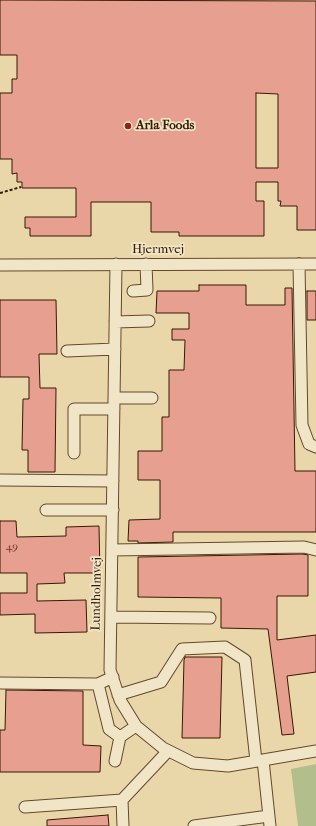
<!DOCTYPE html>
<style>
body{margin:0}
canvas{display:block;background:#ead7a9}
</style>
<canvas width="316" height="826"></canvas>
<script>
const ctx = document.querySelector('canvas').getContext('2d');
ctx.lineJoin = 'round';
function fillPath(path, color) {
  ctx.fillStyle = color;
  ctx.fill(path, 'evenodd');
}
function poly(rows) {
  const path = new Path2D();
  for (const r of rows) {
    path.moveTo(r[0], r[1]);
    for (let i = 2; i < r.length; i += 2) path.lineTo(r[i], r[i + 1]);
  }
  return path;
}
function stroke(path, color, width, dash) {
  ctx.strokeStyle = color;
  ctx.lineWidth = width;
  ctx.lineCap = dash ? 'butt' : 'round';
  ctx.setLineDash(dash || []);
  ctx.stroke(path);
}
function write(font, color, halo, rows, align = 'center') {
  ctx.font = font + ' "IM FELL French Canon",serif';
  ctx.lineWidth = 3.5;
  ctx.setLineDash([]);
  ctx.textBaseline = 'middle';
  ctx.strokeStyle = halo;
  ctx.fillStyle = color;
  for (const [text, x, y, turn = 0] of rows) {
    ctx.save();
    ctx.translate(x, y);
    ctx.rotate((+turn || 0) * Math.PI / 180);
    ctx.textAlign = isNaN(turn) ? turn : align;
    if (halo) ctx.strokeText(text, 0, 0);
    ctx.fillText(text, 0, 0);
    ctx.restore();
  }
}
fillPath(poly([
 [316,764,316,826,298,826,291,769]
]), '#b2bf8c');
const building = poly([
 [0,0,316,1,316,230,297,230,297,206,280,206,281,201,278,201,278,182,256,182,256,201,264,201,264,236,179,236,179,232,151,232,151,202,91,202,91,236,30,236,30,228,25,228,25,217,76,217,76,188,22,188,22,182,17,182,17,173,12,174,12,159,0,159,0,93,12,93,12,79,17,79,17,55,0,55,0,0],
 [256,93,278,94,278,168,256,168,256,93],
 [199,285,246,285,246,305,285,305,285,288,292,288,295,471,316,471,316,532,173,532,173,542,138,543,138,541,128,541,129,520,160,519,160,480,138,480,138,451,162,451,162,417,169,417,169,370,184,370,185,340,172,340,172,329,189,329,189,313,156,313,157,291,199,291,199,285],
 [307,291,316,291,316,320,307,320,307,291],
 [0,300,56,300,57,354,39,354,40,388,56,388,55,472,28,472,28,450,22,450,23,399,29,399,29,377,0,377,0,300],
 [0,521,16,521,17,537,66,536,66,527,99,526,100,573,64,573,65,583,37,584,37,601,86,600,87,632,35,633,35,614,0,615,0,593,27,593,27,573,0,573,0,521],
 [303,554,308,555,308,596,277,596,277,640,316,635,316,672,287,676,294,734,282,735,268,629,221,628,221,598,138,597,138,557,303,554],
 [185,657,222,657,220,738,182,738,184,660,185,657],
 [6,690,83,691,83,745,101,746,100,772,0,772,0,730,5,730,6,690],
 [108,815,109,826,47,826,47,820,108,815]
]);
fillPath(building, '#e79f90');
stroke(building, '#361903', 1);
const minor = poly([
 [116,264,110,670,120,700,136,726,163,748,193,763,228,766,316,751],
 [299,264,302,425,309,444,316,447],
 [0,265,316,264],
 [133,291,147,290,146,264],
 [115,322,149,321],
 [67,351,115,349],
 [114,398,152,398],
 [74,453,74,409,114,409],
 [0,480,113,481],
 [46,510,113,510],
 [112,550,304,547,316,550],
 [111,617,210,618],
 [113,677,98,684,109,729,120,737,136,726],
 [0,683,98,684],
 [118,695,161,682,182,649,225,647,245,660,256,761],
 [263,760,270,826],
 [115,761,120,737],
 [25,807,122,800],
 [123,826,122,800,168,751],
 [194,826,269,816]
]);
stroke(minor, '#63482c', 13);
stroke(poly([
 [0,193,21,187]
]), '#361903', 2, [3, 2]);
stroke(minor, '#f1e5c7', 11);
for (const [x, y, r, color] of [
 [128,126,4,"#8f2418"]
]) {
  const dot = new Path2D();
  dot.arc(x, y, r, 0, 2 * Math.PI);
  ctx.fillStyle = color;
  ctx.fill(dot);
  stroke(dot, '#f1e5c7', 1.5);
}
write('11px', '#623a26', null, [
 ["49",12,547]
]);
write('bold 13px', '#361903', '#f1e5c7', [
 ["Arla Foods",136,126]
], 'left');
write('13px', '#361903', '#f1e5c7', [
 ["Hjermvej",158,250],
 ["Lundholmvej",97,594,-89]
]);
</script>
